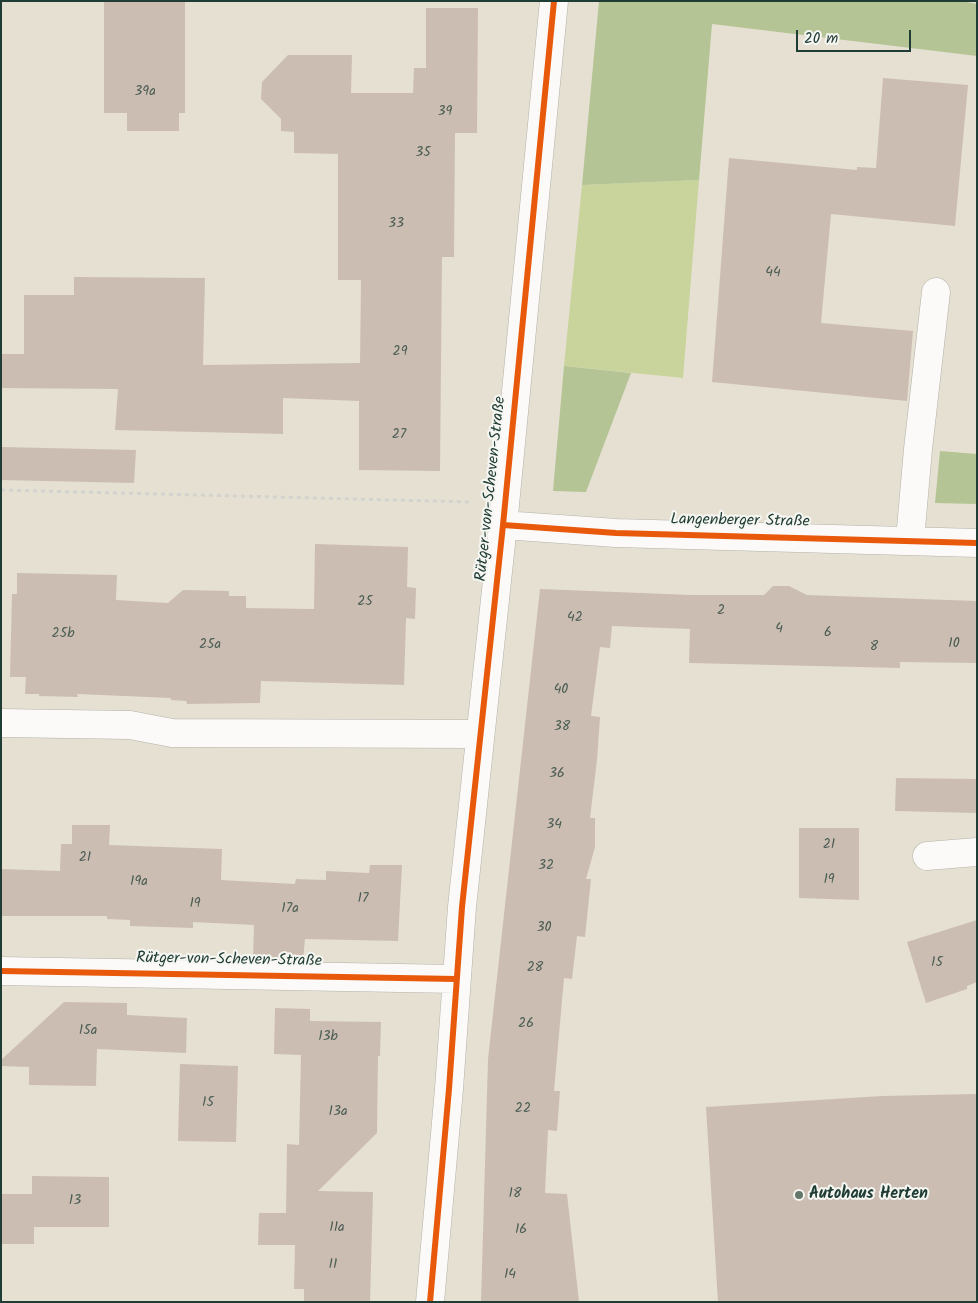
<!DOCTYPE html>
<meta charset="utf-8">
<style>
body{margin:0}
#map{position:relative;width:978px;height:1303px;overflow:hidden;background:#e6e0d2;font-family:Kalam,sans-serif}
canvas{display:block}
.frame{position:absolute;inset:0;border:2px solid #1f3d34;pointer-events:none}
.scale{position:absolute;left:796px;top:30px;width:115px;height:22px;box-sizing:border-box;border:2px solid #1f3d34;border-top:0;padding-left:6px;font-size:15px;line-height:18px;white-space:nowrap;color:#1f3d34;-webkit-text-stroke:4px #f6f6f2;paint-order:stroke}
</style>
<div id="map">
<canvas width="978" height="1303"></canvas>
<div class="frame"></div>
<div class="scale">20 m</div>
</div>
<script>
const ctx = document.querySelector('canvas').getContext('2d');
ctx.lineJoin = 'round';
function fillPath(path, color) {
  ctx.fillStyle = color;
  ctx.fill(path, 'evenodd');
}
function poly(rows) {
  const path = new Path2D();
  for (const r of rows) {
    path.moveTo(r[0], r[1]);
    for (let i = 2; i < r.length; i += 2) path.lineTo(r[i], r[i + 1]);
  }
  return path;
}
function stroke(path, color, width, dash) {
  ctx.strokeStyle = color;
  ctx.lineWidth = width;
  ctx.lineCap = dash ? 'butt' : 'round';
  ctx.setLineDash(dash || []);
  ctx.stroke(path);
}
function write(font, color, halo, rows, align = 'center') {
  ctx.font = font + ' Kalam,sans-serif';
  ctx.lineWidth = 4;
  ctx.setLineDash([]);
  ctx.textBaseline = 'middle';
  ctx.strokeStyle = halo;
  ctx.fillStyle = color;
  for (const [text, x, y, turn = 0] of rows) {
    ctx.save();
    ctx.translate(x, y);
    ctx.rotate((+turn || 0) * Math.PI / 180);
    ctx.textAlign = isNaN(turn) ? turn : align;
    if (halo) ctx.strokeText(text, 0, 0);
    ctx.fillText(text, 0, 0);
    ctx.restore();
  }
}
fillPath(poly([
 [699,180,683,378,564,366,582,185]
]), '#c8d49c');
fillPath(poly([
 [599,1,962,1,977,4,977,56,712,24,699,180,582,185],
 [564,366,631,373,586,492,553,491],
 [940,451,977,454,977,504,935,503]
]), '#b4c494');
fillPath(poly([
 [104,1,185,1,185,113,179,113,179,131,127,131,127,113,104,113],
 [426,8,478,8,477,133,455,133,454,257,442,257,440,471,359,470,359,401,283,398,283,434,115,430,118,389,1,388,1,354,24,354,24,295,74,295,74,277,205,278,203,365,360,363,361,280,338,280,338,154,294,153,294,132,281,131,281,119,261,99,262,82,288,55,352,55,351,93,413,93,414,68,426,68],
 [883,78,968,85,955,226,831,214,821,323,913,331,907,401,712,382,729,158,857,170,857,167,876,168],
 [1,447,136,450,134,483,1,480],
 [315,544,408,547,407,587,416,588,415,619,406,618,404,685,261,681,260,703,187,704,186,701,171,700,171,698,77,694,78,697,39,696,39,694,25,694,26,677,10,677,12,594,17,594,17,573,117,575,116,600,168,603,183,590,229,591,229,596,246,596,246,608,314,609],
 [773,586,789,586,807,595,977,601,977,663,900,662,900,668,689,663,690,629,612,626,610,648,600,647,591,716,600,717,597,760,590,818,595,818,595,847,586,879,591,879,585,937,577,936,572,979,564,978,554,1091,560,1091,557,1131,548,1130,545,1193,567,1194,579,1302,481,1302,488,1059,540,589,691,595,764,595],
 [896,778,977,779,977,813,895,811],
 [72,825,110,825,109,845,222,849,221,880,295,884,296,879,326,880,326,871,369,873,370,865,402,865,398,941,305,939,303,961,253,960,254,925,193,922,193,928,130,926,130,920,107,919,107,916,1,916,1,869,60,871,61,844,72,844],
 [799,828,859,828,859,900,799,898],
 [977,920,977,982,967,986,967,989,926,1003,907,942],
 [64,1002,127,1003,127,1015,187,1018,186,1053,97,1049,96,1086,29,1085,29,1067,1,1066,1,1060],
 [275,1008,310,1009,310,1021,381,1022,380,1056,378,1056,377,1133,318,1191,373,1192,370,1302,304,1302,304,1289,294,1289,295,1245,258,1245,259,1213,286,1213,287,1144,299,1145,301,1055,274,1054],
 [180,1064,238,1066,236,1142,178,1141],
 [977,1094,977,1302,718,1302,706,1107,882,1096],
 [32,1176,109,1177,109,1227,34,1227,34,1244,1,1244,1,1194,32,1194]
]), '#ccbdb2');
const minor = poly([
 [503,525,616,533,977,543],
 [910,540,918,449,936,292],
 [1,723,130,725,172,733,480,734],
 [927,856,977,852],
 [1,971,456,979],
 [430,1302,449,1089,462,907,503,525,554,1]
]);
stroke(minor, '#b2b1a8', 29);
stroke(poly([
 [1,490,472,502]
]), '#d2d3cf', 3, [4, 4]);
stroke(minor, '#fbfaf8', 28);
stroke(poly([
 [503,525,616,533,977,543],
 [1,971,456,979],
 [430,1302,449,1089,462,907,503,525,554,1]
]), '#e8590c', 6);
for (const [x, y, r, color] of [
 [799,1195,5,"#65766b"]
]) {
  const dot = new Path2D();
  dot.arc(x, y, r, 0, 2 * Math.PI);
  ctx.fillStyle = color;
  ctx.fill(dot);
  stroke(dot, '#f6f6f2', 2);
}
write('14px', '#4a5d54', null, [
 ["39a",145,93],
 ["39",445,113],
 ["35",423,154],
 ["33",396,225],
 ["44",773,274],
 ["29",400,353],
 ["27",399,436],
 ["25",365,603],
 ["2",721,612],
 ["42",575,619],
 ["4",779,630],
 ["6",828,634],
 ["25b",63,635],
 ["10",954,645],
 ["25a",210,646],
 ["8",874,648],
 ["40",561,691],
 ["38",562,728],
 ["36",557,775],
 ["34",554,826],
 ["21",829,846],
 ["21",85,859],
 ["32",546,867],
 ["19",829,881],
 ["19a",139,883],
 ["17",363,900],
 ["19",195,905],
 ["17a",290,910],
 ["30",544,929],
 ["15",937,964],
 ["28",535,969],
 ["26",526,1025],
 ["15a",88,1032],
 ["13b",328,1038],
 ["15",208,1104],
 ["22",523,1110],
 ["13a",338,1113],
 ["18",515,1195],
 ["13",75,1202],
 ["11a",337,1229],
 ["16",521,1231],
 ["11",333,1266],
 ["14",510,1276]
]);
write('16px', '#1f3d34', '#f6f6f2', [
 ["Rütger-von-Scheven-Straße",492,489,-84],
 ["Langenberger Straße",740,522,1],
 ["Rütger-von-Scheven-Straße",229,961,1]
]);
write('bold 16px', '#1f3d34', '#f6f6f2', [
 ["Autohaus Herten",809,1195]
], 'left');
</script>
